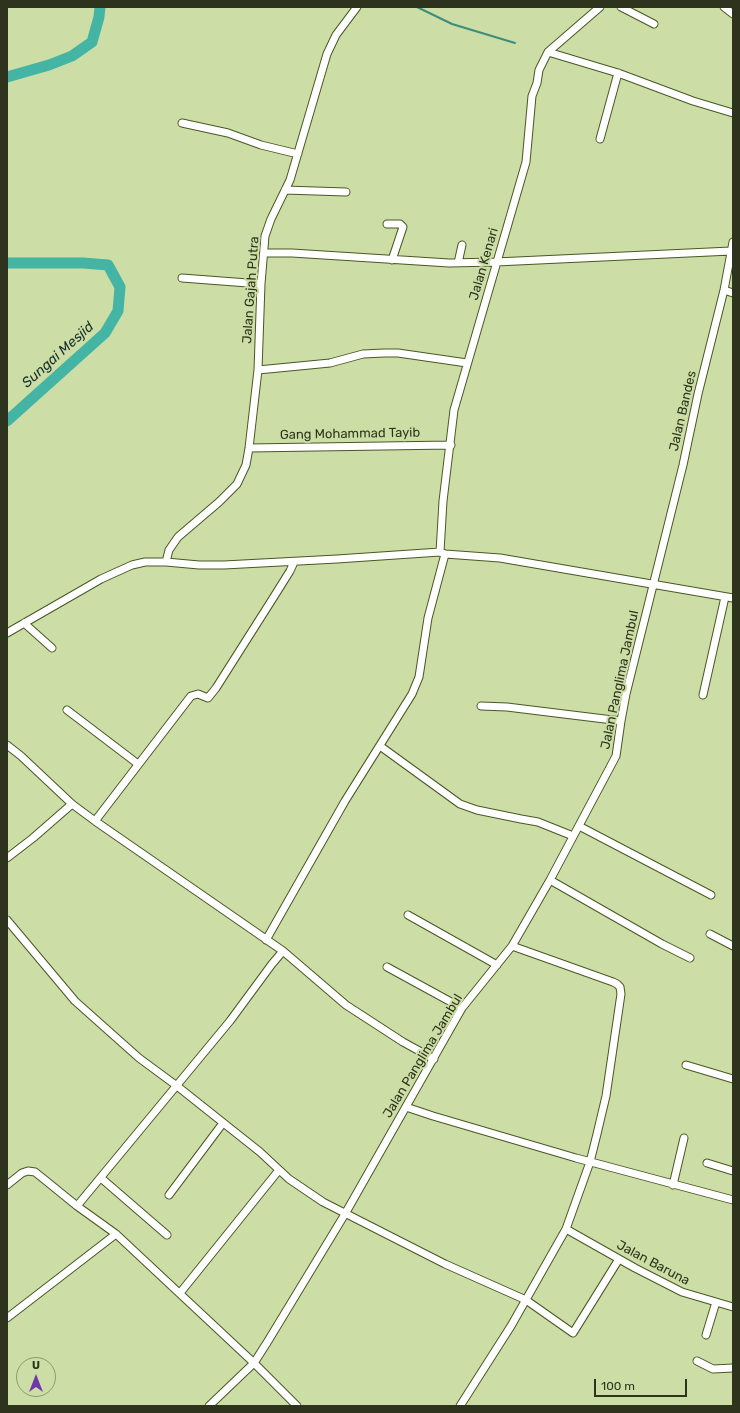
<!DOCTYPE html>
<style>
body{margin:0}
#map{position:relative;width:740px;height:1413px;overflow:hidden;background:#ccdea5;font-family:Rubik,sans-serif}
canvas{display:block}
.frame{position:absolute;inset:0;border:8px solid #2d331d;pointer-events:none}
.north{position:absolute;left:16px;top:1357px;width:40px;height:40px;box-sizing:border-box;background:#ccdea5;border:1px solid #8c9a6f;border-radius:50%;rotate:0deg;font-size:11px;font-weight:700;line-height:16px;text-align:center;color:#2d331d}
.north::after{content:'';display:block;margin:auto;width:14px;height:18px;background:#7036ac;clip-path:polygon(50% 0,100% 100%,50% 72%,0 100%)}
.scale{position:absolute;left:594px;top:1379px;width:93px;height:18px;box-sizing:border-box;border:2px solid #2d331d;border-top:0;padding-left:5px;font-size:12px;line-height:14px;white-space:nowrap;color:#2d331d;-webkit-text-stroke:3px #ccdea5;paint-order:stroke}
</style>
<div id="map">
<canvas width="740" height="1413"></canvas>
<div class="frame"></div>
<div class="north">U</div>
<div class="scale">100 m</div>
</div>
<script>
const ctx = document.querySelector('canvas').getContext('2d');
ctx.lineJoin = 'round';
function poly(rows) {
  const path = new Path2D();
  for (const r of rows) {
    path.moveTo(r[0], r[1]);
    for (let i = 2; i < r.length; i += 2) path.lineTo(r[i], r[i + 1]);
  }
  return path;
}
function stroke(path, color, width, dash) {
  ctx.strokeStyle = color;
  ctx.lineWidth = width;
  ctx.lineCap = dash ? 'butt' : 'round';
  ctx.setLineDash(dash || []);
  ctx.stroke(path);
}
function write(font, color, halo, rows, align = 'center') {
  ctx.font = font + ' Rubik,sans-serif';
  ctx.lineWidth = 4;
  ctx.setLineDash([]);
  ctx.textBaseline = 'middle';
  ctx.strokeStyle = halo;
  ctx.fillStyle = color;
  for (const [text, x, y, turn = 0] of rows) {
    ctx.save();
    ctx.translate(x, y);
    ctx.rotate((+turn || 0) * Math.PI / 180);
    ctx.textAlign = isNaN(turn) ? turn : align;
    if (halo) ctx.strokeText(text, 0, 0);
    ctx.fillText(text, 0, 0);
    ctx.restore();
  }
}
stroke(poly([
 [417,7,452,24,515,43]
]), '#3d8d7c', 2);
stroke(poly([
 [7,77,49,65,72,56,92,42,99,17,100,7],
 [7,263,83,263,108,265,120,287,118,311,105,333,7,421]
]), '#44b4a4', 11);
const street = poly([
 [621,7,654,24],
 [724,7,733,14],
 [548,52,618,73,693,101,733,113],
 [182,123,228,133,261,145,298,154],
 [600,139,618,73],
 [285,190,346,192],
 [387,224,400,224,403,227,392,260],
 [264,253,292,253,449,263,496,262,731,251],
 [458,263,462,245],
 [182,278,261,284],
 [724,290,733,293],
 [258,370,330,363,363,354,384,353,398,353,467,363],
 [249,448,451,445],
 [440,552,443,501,454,410,526,162,532,96,537,83,539,70,548,52,600,7],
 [166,562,169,550,178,537,219,502,237,484,246,465,249,448,258,370,261,284,265,236,271,219,290,180,327,54,336,35,357,7],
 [24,623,52,648],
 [7,633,101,579,132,565,145,562,166,562,199,565,224,565,337,559,440,552,445,554,500,558,733,598],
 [703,695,725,597],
 [481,706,507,707,621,721],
 [67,710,138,764],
 [7,745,21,756,72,804,95,821,283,951,346,1005,403,1042,434,1059],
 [380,746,460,804,477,810,521,819,538,822,573,836],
 [95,821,191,696,198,694,208,698,216,688,275,595,290,571,294,562],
 [579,826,711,895],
 [7,858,33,838,72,804],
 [550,880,662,944,690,958],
 [408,915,497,965],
 [7,920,75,1001,139,1058,177,1086,260,1152,289,1179,323,1202,445,1264,526,1300,573,1333,619,1259],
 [710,934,733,946],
 [266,940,345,801,412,694,419,677,428,618,445,554],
 [387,967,462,1008],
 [686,1065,733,1079],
 [406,1107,433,1116,576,1158,733,1200],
 [707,1163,733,1171],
 [101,1178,167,1235],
 [7,1185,22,1173,28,1171,35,1172,45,1180,77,1206,116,1234,254,1363,297,1406],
 [673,1185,684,1138],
 [169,1195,223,1123],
 [77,1206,230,1021,272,964,283,951],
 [566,1229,635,1268,682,1292,733,1307],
 [180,1293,279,1170],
 [7,1318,116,1234],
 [706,1335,716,1302],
 [697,1361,713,1369,733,1368],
 [209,1406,254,1363,268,1341,345,1214,462,1008,512,946,550,880,616,756,621,721,626,694,683,465,698,394,724,290,733,242],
 [460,1406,511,1326,566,1229,590,1162,597,1134,606,1096,621,994,620,987,617,984,613,982,512,946]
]);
stroke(street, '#495724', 9);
stroke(street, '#fff', 7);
write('13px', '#2d331d', '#ccdea5', [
 ["Jalan Kenari",484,264,-74],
 ["Jalan Gajah Putra",251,290,-86],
 ["Jalan Bandes",683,411,-77],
 ["Gang Mohammad Tayib",350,434,-1],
 ["Jalan Panglima Jambul",620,680,-78],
 ["Jalan Panglima Jambul",423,1056,-59],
 ["Jalan Baruna",653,1263,28]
]);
write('italic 14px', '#162f2b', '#ccdea5', [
 ["Sungai Mesjid",58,355,-42]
]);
</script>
